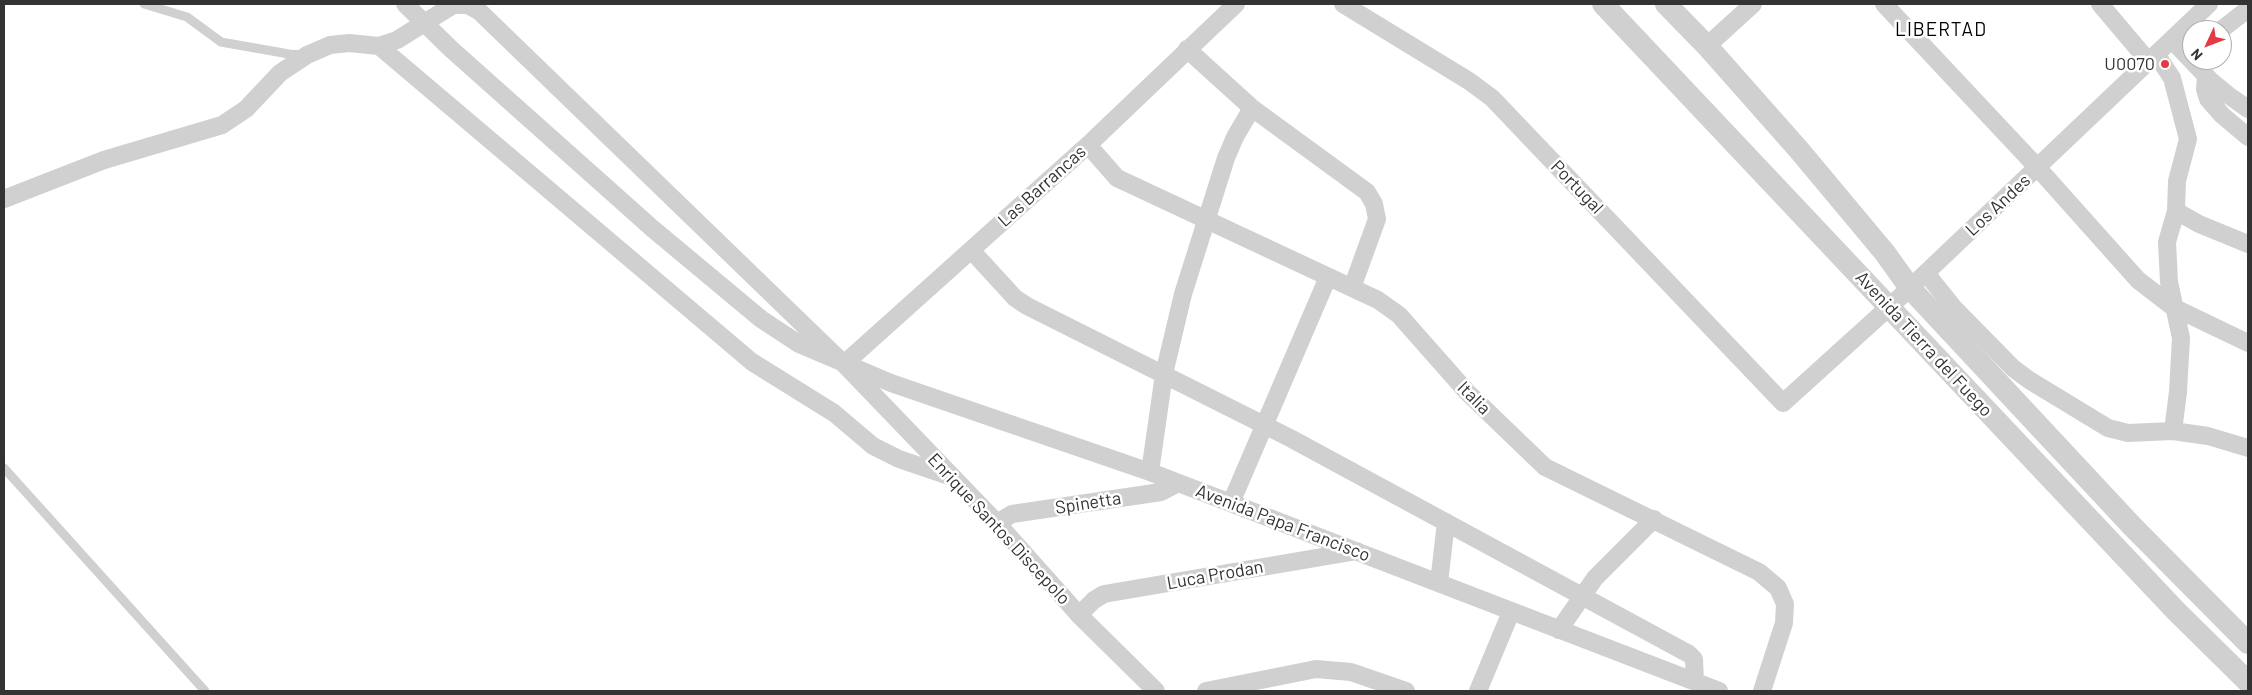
<!DOCTYPE html>
<style>
body{margin:0}
#map{position:relative;width:2252px;height:695px;overflow:hidden;background:#fff;font-family:Barlow,sans-serif}
canvas{display:block}
.frame{position:absolute;inset:0;border:5px solid #333;pointer-events:none}
.north{position:absolute;left:2182px;top:20px;width:50px;height:50px;box-sizing:border-box;background:#fff;border:1px solid #adadad;border-radius:50%;rotate:227deg;font-size:14px;font-weight:700;line-height:20px;text-align:center;color:#333}
.north::after{content:'';display:block;margin:auto;width:18px;height:22px;background:#e63946;clip-path:polygon(50% 0,100% 100%,50% 72%,0 100%)}
</style>
<div id="map">
<canvas width="2252" height="695"></canvas>
<div class="frame"></div>
<div class="north">N</div>
</div>
<script>
const ctx = document.querySelector('canvas').getContext('2d');
ctx.lineJoin = 'round';
function poly(rows) {
  const path = new Path2D();
  for (const r of rows) {
    path.moveTo(r[0], r[1]);
    for (let i = 2; i < r.length; i += 2) path.lineTo(r[i], r[i + 1]);
  }
  return path;
}
function stroke(path, color, width, dash) {
  ctx.strokeStyle = color;
  ctx.lineWidth = width;
  ctx.lineCap = dash ? 'butt' : 'round';
  ctx.setLineDash(dash || []);
  ctx.stroke(path);
}
function write(font, color, halo, rows, align = 'center') {
  ctx.font = font + ' Barlow,sans-serif';
  ctx.lineWidth = 5;
  ctx.setLineDash([]);
  ctx.textBaseline = 'middle';
  ctx.strokeStyle = halo;
  ctx.fillStyle = color;
  for (const [text, x, y, turn = 0] of rows) {
    ctx.save();
    ctx.translate(x, y);
    ctx.rotate((+turn || 0) * Math.PI / 180);
    ctx.textAlign = isNaN(turn) ? turn : align;
    if (halo) ctx.strokeText(text, 0, 0);
    ctx.fillText(text, 0, 0);
    ctx.restore();
  }
}
stroke(poly([
 [144,4,187,17,221,42,289,54,305,55],
 [4,468,205,691]
]), '#d0d0d0', 9);
stroke(poly([
 [405,4,451,49,653,229,761,319,799,344,891,383,1150,472,1719,691],
 [1343,4,1469,81,1492,98,1783,403,1910,288,2209,4],
 [1884,4,2037,167,2138,280,2173,307,2248,343],
 [2100,4,2149,62],
 [2221,30,2248,9],
 [2172,40,2211,81,2228,95,2248,109],
 [379,46,752,362,834,413,873,446,899,459,952,477],
 [1707,46,1753,4],
 [1187,49,1252,108,1367,192,1374,204,1377,219,1352,288],
 [2156,54,2172,78,2188,139,2177,181,2176,211,2167,242,2169,282,2181,338,2178,392,2173,431],
 [2206,76,2205,89,2208,99,2222,115,2248,137],
 [1088,145,1117,178,1378,300,1399,315,1467,392,1545,467,1759,572,1778,588,1785,604,1784,623,1762,691],
 [4,199,104,160,222,125,246,109,280,73,307,55,330,45,349,43,379,46,397,40,453,5,468,5,479,11,844,364,997,523,1079,615,1156,691],
 [2176,211,2199,224,2248,244],
 [971,250,1015,298,1027,306,1290,438,1689,654,1694,659,1695,682],
 [1926,273,1954,308,2013,368,2029,380,2108,428,2128,433,2173,431,2208,436,2248,448],
 [844,364,1088,145,1236,4],
 [1150,472,1164,374,1183,294,1226,158,1235,137,1252,108],
 [1231,503,1328,277],
 [997,523,1012,514,1161,492,1178,483],
 [1439,583,1446,522],
 [1079,615,1094,600,1104,594,1357,551],
 [1559,630,1595,578,1654,519],
 [1206,691,1316,669,1351,672,1406,691],
 [1478,691,1511,612]
]), '#d0d0d0', 18);
stroke(poly([
 [1603,4,2176,611,2248,682],
 [1666,4,1707,46,1799,150,1885,253,1910,288,2132,526,2248,643]
]), '#d0d0d0', 22);
for (const [x, y, r, color] of [
 [2165,64,5,"#e63946"]
]) {
  const dot = new Path2D();
  dot.arc(x, y, r, 0, 2 * Math.PI);
  ctx.fillStyle = color;
  ctx.fill(dot);
  stroke(dot, '#fff', 2);
}
write('18px', '#333', '#fff', [
 ["U0070",2155,64]
], 'right');
write('18px', '#333', '#fff', [
 ["Las Barrancas",1042,186,-42],
 ["Portugal",1577,187,46],
 ["Los Andes",1998,205,-43],
 ["Avenida Tierra del Fuego",1924,344,47],
 ["Italia",1474,398,45],
 ["Spinetta",1088,503,-9],
 ["Avenida Papa Francisco",1283,523,21],
 ["Enrique Santos Discepolo",999,529,47],
 ["Luca Prodan",1215,575,-10]
]);
ctx.letterSpacing = '1px';
write('19px', '#000', '#fff', [
 ["LIBERTAD",1941,30]
]);
ctx.letterSpacing = '0px';
</script>
